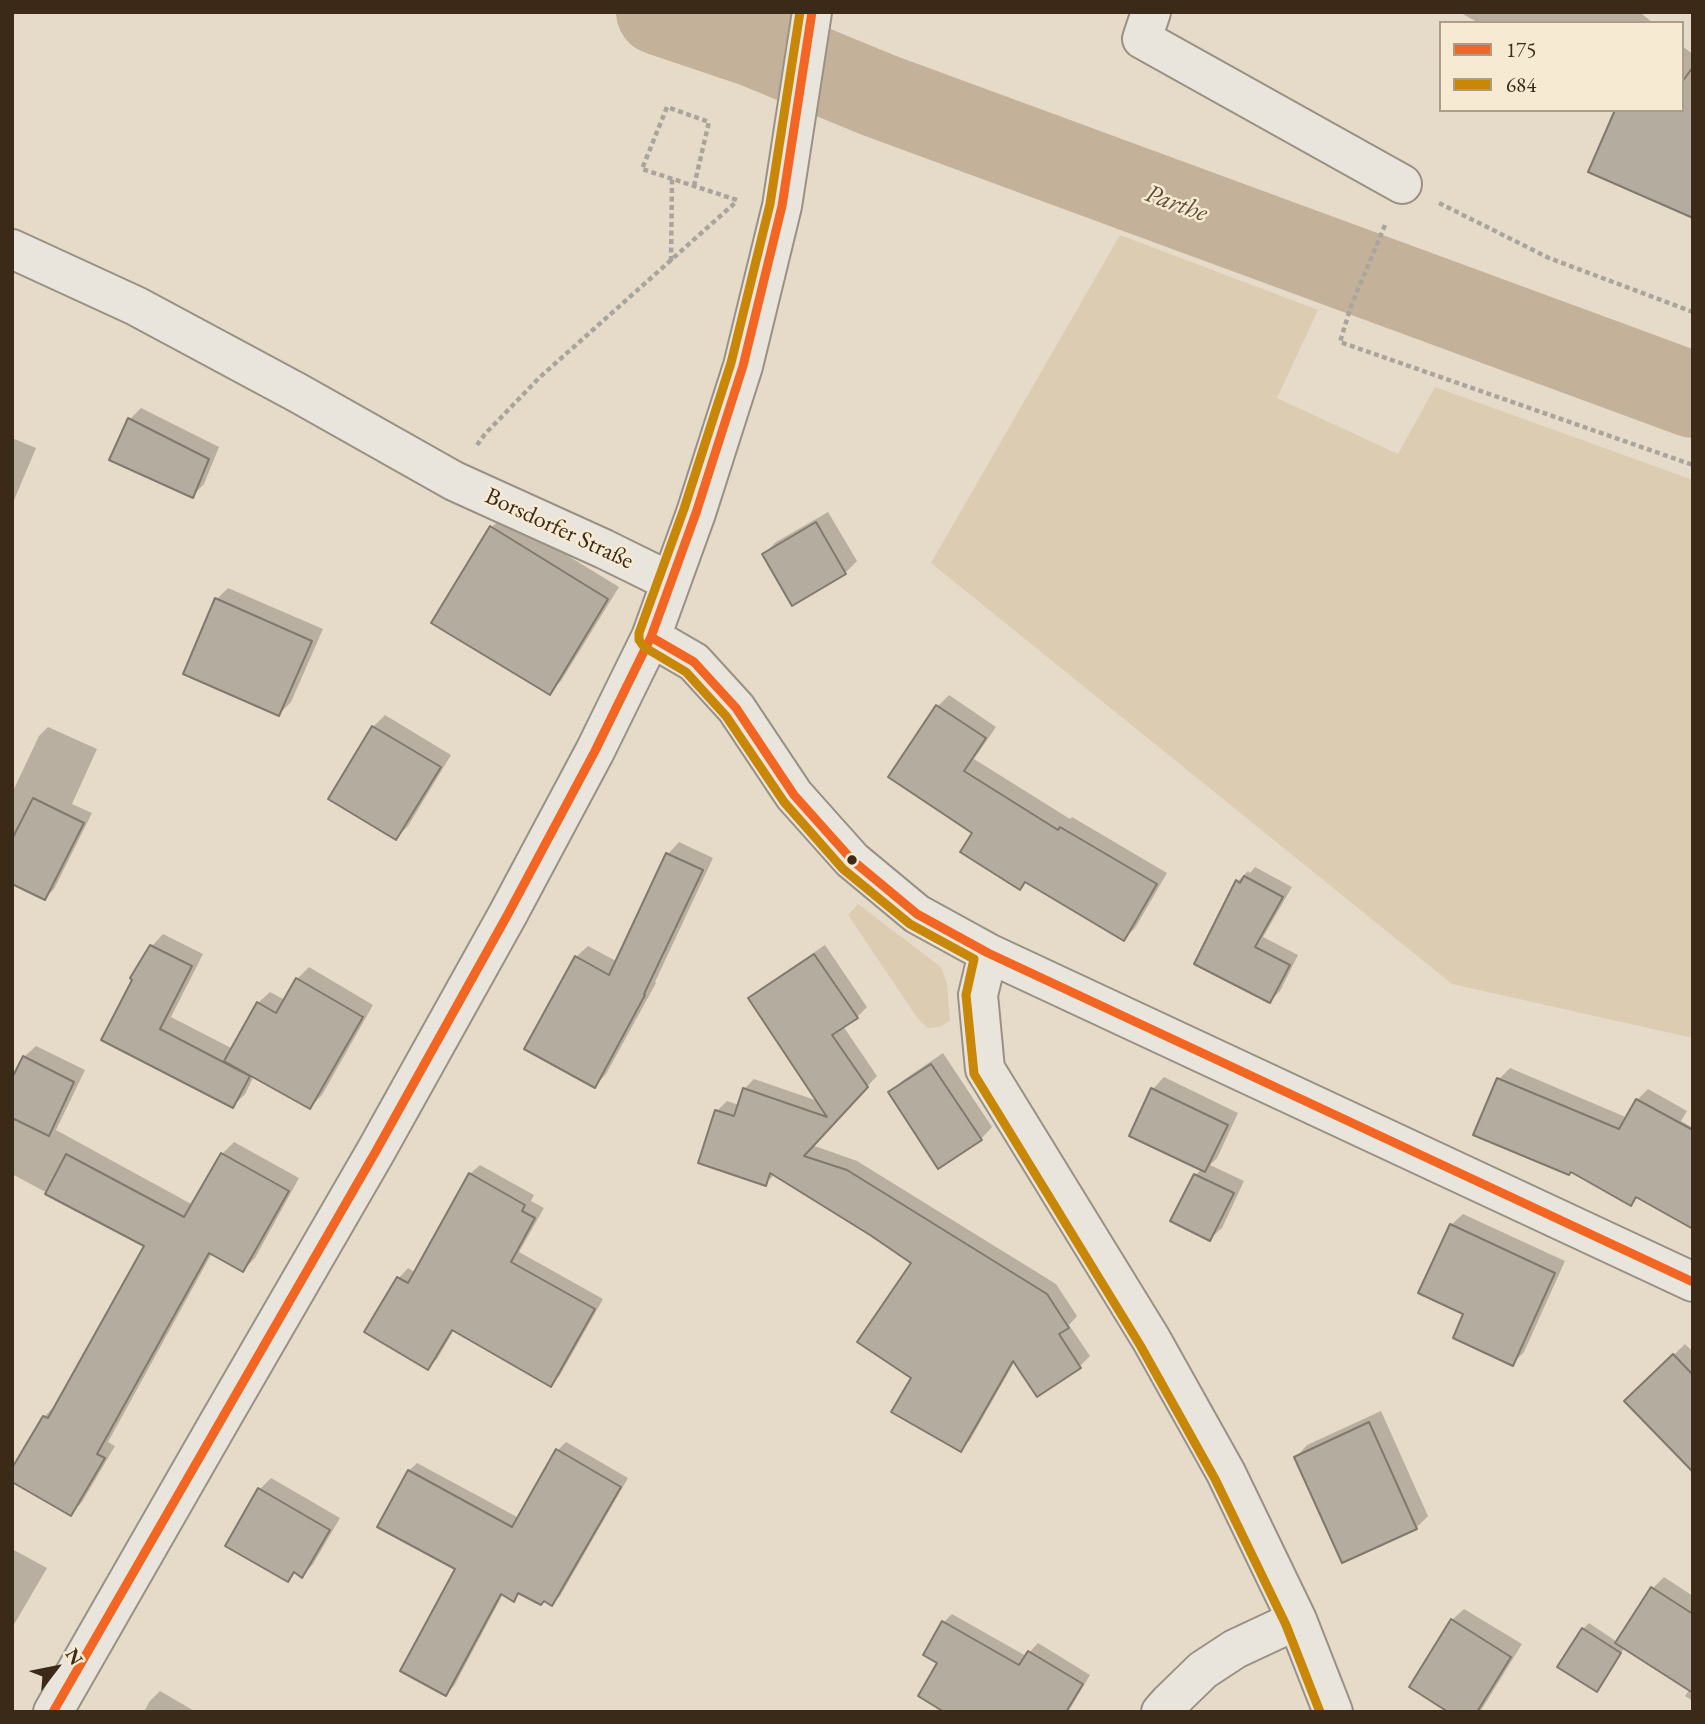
<!DOCTYPE html>
<meta charset="utf-8">
<style>
body{margin:0}
#map{position:relative;width:1705px;height:1724px;overflow:hidden;background:#e6dbc9;font-family:"EB Garamond",serif}
canvas{display:block}
.frame{position:absolute;inset:0;border:14px solid #3b2a17;pointer-events:none}
.legend{position:absolute;left:1439px;top:21px;width:245px;height:91px;box-sizing:border-box;background:#f7ead3;border:2px solid #ac9d88;margin:0;padding:9px 12px;list-style:none;font-size:21px;color:#3b2a17}
.legend li{display:flex;align-items:center;gap:14px;height:35px}
.legend b{width:35px;border:2px solid #ac9d88}
.north{position:absolute;left:21px;top:1633px;width:70px;height:70px;-webkit-text-stroke:5px #f7ead3;paint-order:stroke;rotate:58deg;font-size:19px;font-weight:700;line-height:28px;text-align:center;color:#3b2a17}
.north::after{content:'';display:block;margin:auto;width:24px;height:32px;background:#3b2a17;clip-path:polygon(50% 0,100% 100%,50% 72%,0 100%)}
</style>
<div id="map">
<canvas width="1705" height="1724"></canvas>
<div class="frame"></div>
<ul class="legend">
<li><b style="height:9px;background:#f26522"></b>175</li>
<li><b style="height:9px;background:#c88706"></b>684</li>
</ul>
<div class="north">N</div>
</div>
<script>
const ctx = document.querySelector('canvas').getContext('2d');
ctx.lineJoin = 'round';
function fillPath(path, color) {
  ctx.fillStyle = color;
  ctx.fill(path, 'evenodd');
}
function poly(rows) {
  const path = new Path2D();
  for (const r of rows) {
    path.moveTo(r[0], r[1]);
    for (let i = 2; i < r.length; i += 2) path.lineTo(r[i], r[i + 1]);
  }
  return path;
}
function stroke(path, color, width, dash) {
  ctx.strokeStyle = color;
  ctx.lineWidth = width;
  ctx.lineCap = dash ? 'butt' : 'round';
  ctx.setLineDash(dash || []);
  ctx.stroke(path);
}
function write(font, color, halo, rows, align = 'center') {
  ctx.font = font + ' "EB Garamond",serif';
  ctx.lineWidth = 5;
  ctx.setLineDash([]);
  ctx.textBaseline = 'middle';
  ctx.strokeStyle = halo;
  ctx.fillStyle = color;
  for (const [text, x, y, turn = 0] of rows) {
    ctx.save();
    ctx.translate(x, y);
    ctx.rotate((+turn || 0) * Math.PI / 180);
    ctx.textAlign = isNaN(turn) ? turn : align;
    if (halo) ctx.strokeText(text, 0, 0);
    ctx.fillText(text, 0, 0);
    ctx.restore();
  }
}
fillPath(poly([
 [1120,235,1318,310,1277,398,1398,454,1435,387,1693,480,1693,1038,1452,984,931,563],
 [858,904,941,967,947,984,950,1021,939,1027,928,1028,918,1019,848,915]
]), '#dcccb2');
fillPath(poly([
 [1459,12,1643,12,1642,14,1653,23,1479,23],
 [1682,46,1693,54,1693,216,1682,110],
 [141,408,219,447,204,484,192,496,130,419],
 [12,438,36,448,12,505],
 [828,512,857,561,845,573,764,554,776,542],
 [503,516,619,587,561,681,549,693,491,528],
 [228,588,323,629,291,702,279,714,217,599],
 [949,695,996,727,974,759,1070,819,1072,817,1167,873,1135,928,1124,939,1027,881,1020,888,975,833,890,777,938,706],
 [385,715,451,755,408,826,396,838,373,727],
 [48,727,97,749,72,804,92,813,54,889,45,898,12,838,12,793,39,736],
 [679,842,713,858,655,982,656,983,606,1074,595,1086,576,957,588,946,618,962,668,854],
 [1255,867,1292,887,1263,937,1298,955,1280,991,1270,1001,1196,963,1238,881,1248,871,1250,873],
 [163,934,203,954,171,1017,233,1049,258,1003,270,992,285,1000,297,979,309,967,373,1005,322,1095,310,1107,254,1076,245,1094,233,1106,103,1039,152,946],
 [825,945,867,1007,857,1017,843,1026,877,1076,812,1145,857,1161,1056,1284,1077,1316,1069,1325,1090,1356,1080,1366,1037,1395,1015,1361,970,1440,960,1450,913,1377,914,1263,775,1174,765,1184,717,1111,727,1101,739,1105,744,1089,754,1079,818,1101,750,999,760,989],
 [36,1046,85,1070,56,1130,193,1205,222,1154,234,1142,299,1178,255,1258,243,1270,212,1253,108,1442,115,1446,82,1502,71,1514,44,1417,56,1405,146,1246,12,1174,12,1082,24,1057],
 [943,1053,992,1127,981,1139,890,1093,902,1081],
 [1510,1068,1628,1118,1637,1100,1648,1089,1687,1111,1681,1121,1693,1128,1693,1227,1639,1196,1631,1204,1499,1079],
 [1164,1077,1238,1113,1217,1158,1210,1165,1244,1181,1222,1228,1210,1239,1196,1175,1202,1168,1153,1089],
 [480,1165,534,1195,531,1201,544,1208,519,1252,603,1299,560,1375,551,1385,454,1330,437,1359,427,1368,366,1332,399,1278,408,1268,416,1273,470,1174],
 [1463,1214,1565,1261,1524,1352,1512,1364,1466,1313,1451,1225],
 [1685,1344,1693,1352,1693,1469,1627,1401],
 [1381,1411,1428,1516,1416,1528,1296,1457,1307,1445],
 [566,1442,628,1478,560,1596,552,1604,521,1592,513,1600,503,1594,454,1686,445,1694,457,1569,409,1471,417,1463,519,1518,558,1450],
 [271,1478,340,1518,313,1564,302,1576,296,1572,288,1580,259,1490],
 [12,1549,47,1568,12,1628],
 [1664,1577,1693,1596,1693,1701,1685,1696,1690,1689,1625,1647,1602,1684,1560,1666,1583,1629,1589,1623,1617,1642,1653,1588],
 [1464,1609,1522,1644,1480,1712,1451,1712,1452,1620],
 [952,1614,1026,1656,1038,1643,1090,1675,1068,1712,948,1712,940,1663,944,1622],
 [160,1691,196,1712,144,1712,149,1702]
]), '#0003');
stroke(poly([
 [659,12,754,44,878,95,1693,395]
]), '#c3b299', 86);
const building = poly([
 [1693,67,1693,218,1588,172,1615,110,1682,110,1682,82,1693,67],
 [128,418,209,459,193,498,109,460,128,418],
 [816,522,846,574,792,606,762,554,816,522],
 [490,526,608,599,550,695,431,623,490,526],
 [215,598,312,641,279,716,183,674,215,598],
 [936,705,986,738,964,771,1058,830,1060,827,1157,884,1124,941,1025,882,1020,890,960,852,972,833,888,777,936,705],
 [372,726,441,767,396,840,328,799,372,726],
 [33,798,84,823,45,900,12,884,12,839,33,798],
 [666,853,703,870,644,994,645,995,595,1088,524,1049,575,956,609,975,666,853],
 [1244,876,1283,897,1255,947,1290,965,1270,1003,1194,964,1236,880,1240,883,1244,876],
 [150,945,192,966,160,1029,250,1076,233,1108,101,1040,132,980,130,978,150,945],
 [814,954,858,1018,832,1035,868,1087,804,1156,847,1170,1047,1294,1069,1328,1059,1334,1081,1368,1037,1397,1013,1361,961,1452,891,1412,911,1378,857,1342,911,1263,870,1235,770,1173,766,1186,698,1163,715,1110,734,1116,743,1088,827,1117,748,998,814,954],
 [296,978,363,1017,310,1109,224,1061,257,1002,276,1013,296,978],
 [23,1056,74,1082,49,1136,12,1118,12,1078,23,1056],
 [931,1064,982,1140,938,1169,888,1092,931,1064],
 [1497,1078,1619,1129,1636,1099,1693,1130,1693,1229,1636,1197,1631,1206,1571,1172,1569,1175,1473,1135,1497,1078],
 [1151,1088,1228,1125,1205,1172,1129,1136,1151,1088],
 [221,1153,289,1191,243,1272,209,1253,97,1454,105,1458,71,1516,12,1482,12,1468,43,1416,48,1418,144,1246,45,1194,66,1154,184,1217,221,1153],
 [469,1173,525,1205,522,1211,535,1218,511,1262,595,1309,551,1387,452,1330,428,1370,364,1332,397,1277,408,1283,469,1173],
 [1194,1174,1234,1193,1210,1241,1170,1221,1194,1174],
 [1450,1224,1555,1273,1513,1366,1453,1338,1463,1314,1418,1293,1450,1224],
 [1673,1354,1693,1375,1693,1472,1624,1401,1673,1354],
 [1369,1422,1417,1529,1342,1563,1294,1457,1369,1422],
 [556,1449,621,1487,552,1606,544,1601,541,1605,518,1593,514,1602,501,1594,446,1696,400,1671,455,1569,377,1527,408,1470,512,1527,556,1449],
 [258,1488,330,1530,302,1578,294,1572,288,1582,225,1546,258,1488],
 [1651,1587,1693,1614,1693,1693,1615,1643,1651,1587],
 [1451,1619,1511,1657,1477,1712,1448,1712,1409,1687,1451,1619],
 [942,1621,1019,1665,1028,1651,1083,1684,1066,1712,944,1712,918,1696,937,1663,923,1655,942,1621],
 [1582,1628,1621,1653,1597,1692,1557,1667,1582,1628]
]);
fillPath(building, '#b4ac9f');
stroke(building, '#81796e', 2);
const minor = poly([
 [1151,12,1142,39,1402,184],
 [12,249,136,306,298,393,454,481,604,549,671,582],
 [651,637,694,662,736,708,794,795,852,860,917,914,988,953,1693,1282],
 [988,953,978,995,985,1069,1151,1339,1226,1473,1297,1620,1333,1712],
 [53,1712,218,1424,376,1151,508,914,595,751,651,637,696,513,743,366,782,206,812,12],
 [1161,1712,1169,1703,1203,1670,1235,1649,1297,1620]
]);
stroke(minor, '#9a9185', 42);
stroke(poly([
 [694,186,709,122,667,107,642,169,737,200],
 [1439,203,1549,258,1693,312],
 [1385,225,1351,306,1340,342,1693,465],
 [671,261,672,179],
 [477,445,485,434,539,378,736,202]
]), '#aaa59c', 4.5, [5, 3.5]);
stroke(minor, '#eae5dc', 38);
stroke(poly([
 [651,637,694,662,736,708,794,795,852,860,917,914,988,953,1693,1282],
 [53,1712,376,1151,508,914,595,751,651,637,696,513,743,366,782,206,812,12]
]), '#f26522', 9);
stroke(poly([
 [800,12,770,204,731,363,684,509,639,633,639,640,644,647,686,672,726,716,784,802,843,869,910,924,974,959,966,995,974,1074,1140,1345,1215,1479,1286,1625,1320,1712]
]), '#c88706', 9);
for (const [x, y, r, color] of [
 [852,860,6,"#3b2a17"]
]) {
  const dot = new Path2D();
  dot.arc(x, y, r, 0, 2 * Math.PI);
  ctx.fillStyle = color;
  ctx.fill(dot);
  stroke(dot, '#f7ead3', 2.5);
}
write('24px', '#3b2a17', '#f7ead3', [
 ["Borsdorfer Straße",559,529,25]
]);
write('italic 26px', '#5f4e38', '#f7ead3', [
 ["Parthe",1176,204,20]
]);
</script>
